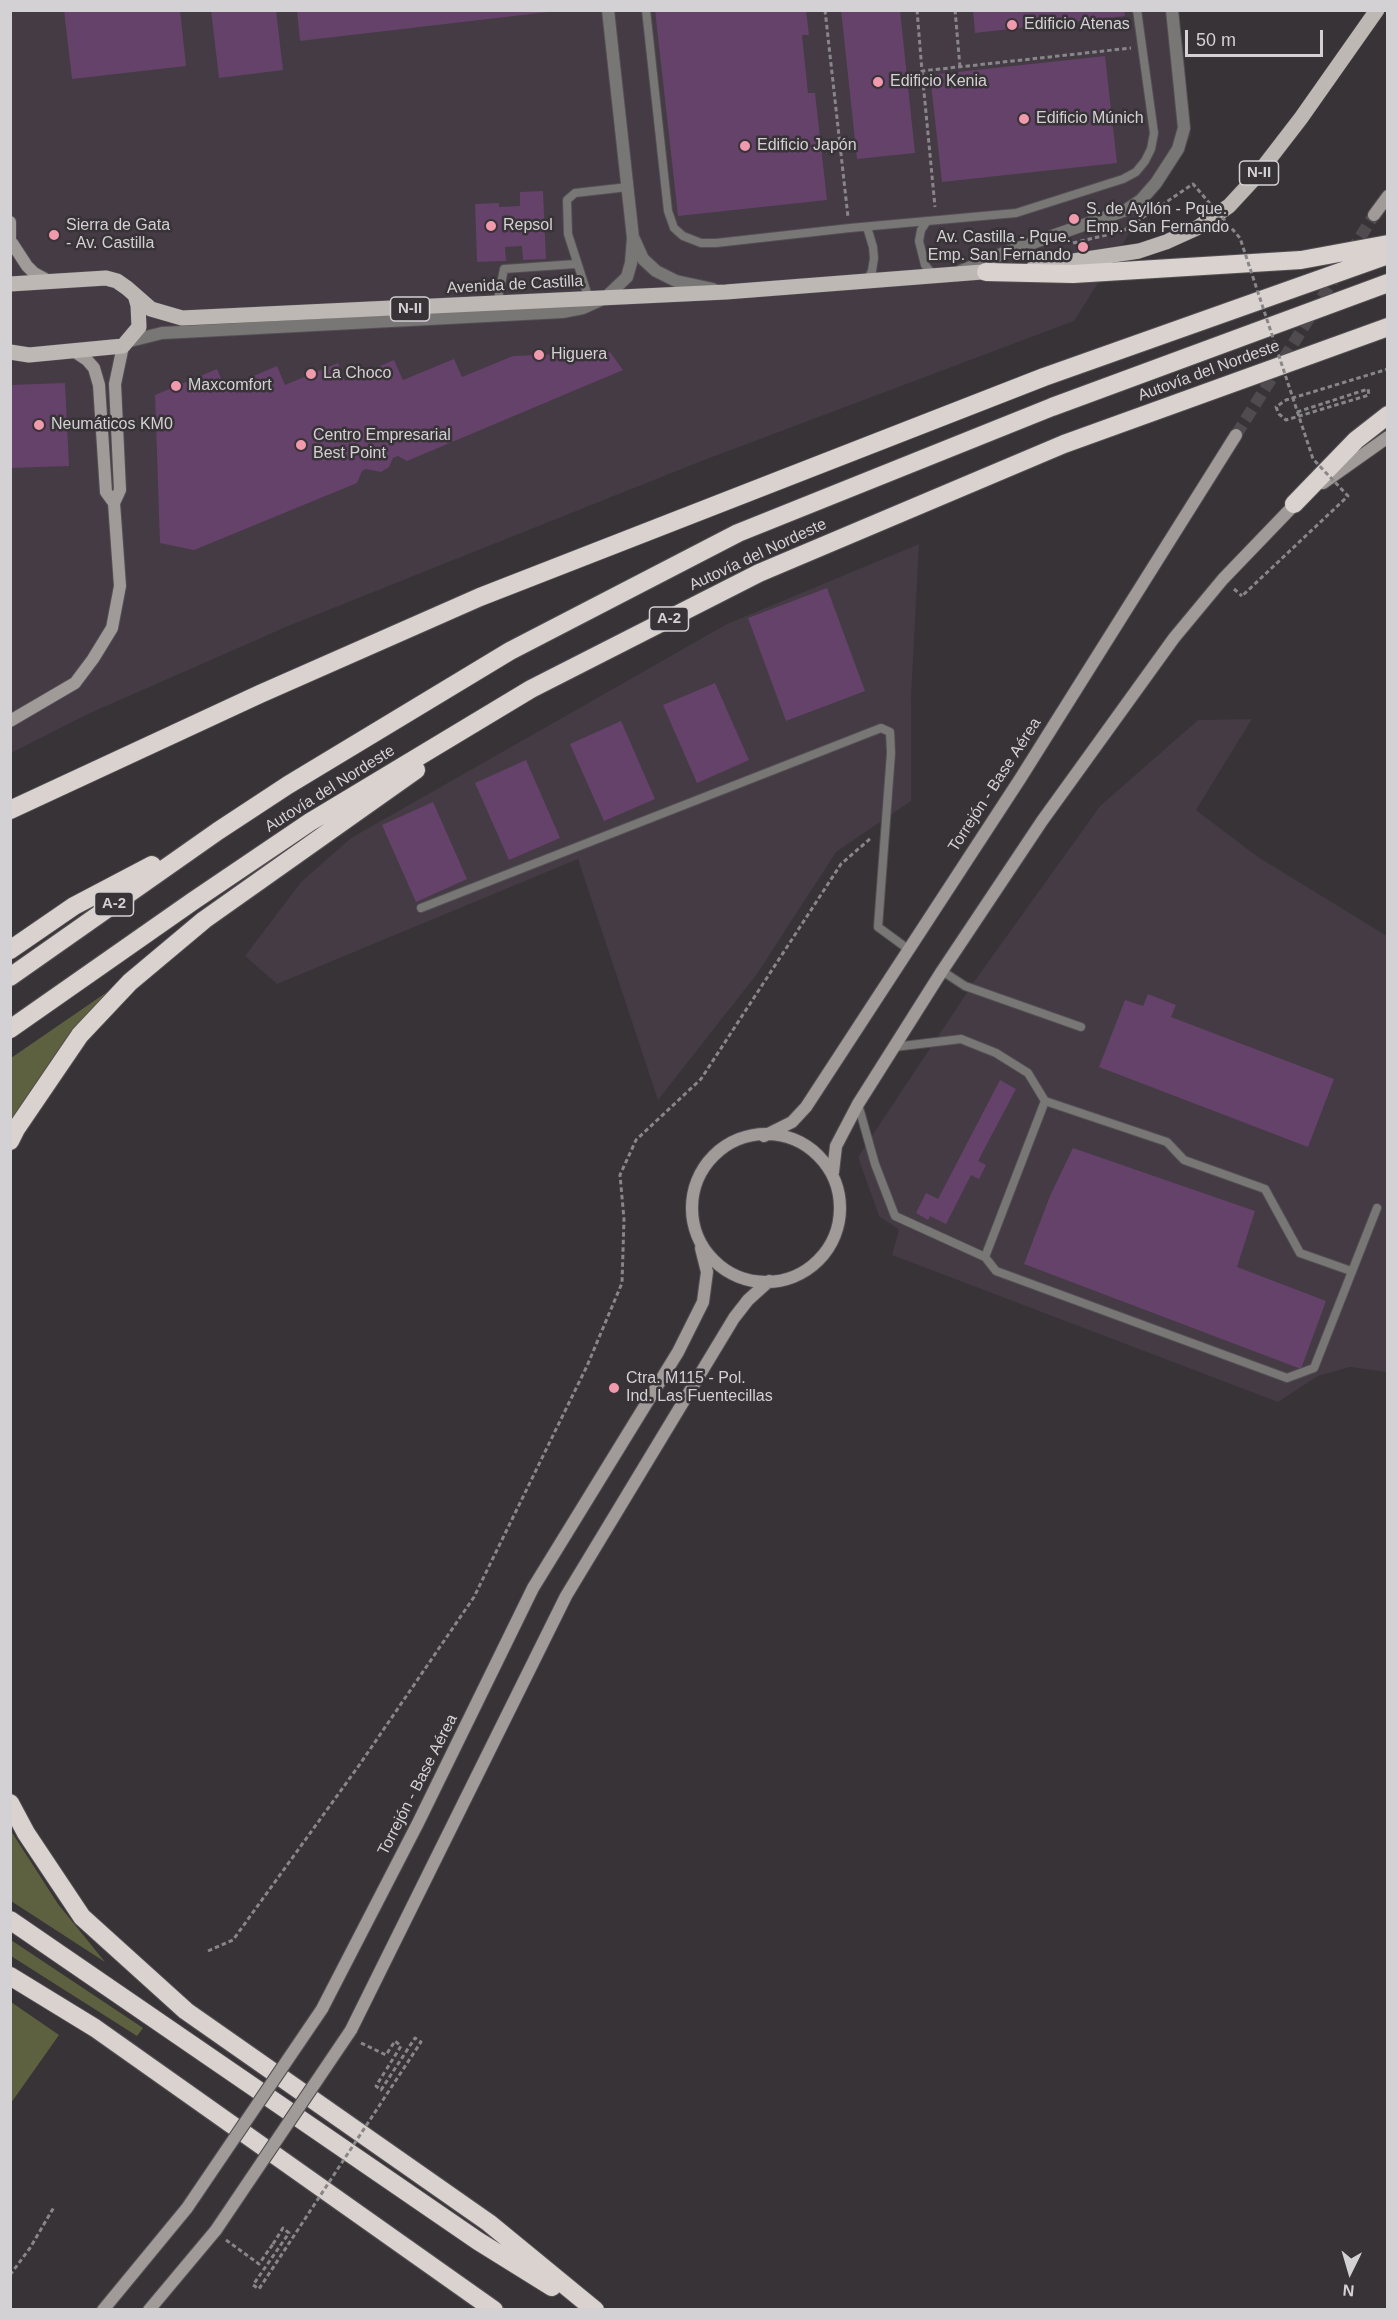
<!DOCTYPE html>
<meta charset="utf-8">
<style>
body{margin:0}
#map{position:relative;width:1398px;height:2320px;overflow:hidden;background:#373337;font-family:Helvetica,sans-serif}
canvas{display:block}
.frame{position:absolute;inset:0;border:12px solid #d4d1d4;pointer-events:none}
.north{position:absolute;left:1320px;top:2242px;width:60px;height:60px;-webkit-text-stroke:4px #373337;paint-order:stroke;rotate:185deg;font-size:16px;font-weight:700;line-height:24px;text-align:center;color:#d4d1d4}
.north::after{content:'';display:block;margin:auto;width:21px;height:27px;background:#d4d1d4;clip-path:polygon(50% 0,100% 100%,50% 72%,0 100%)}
.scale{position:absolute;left:1185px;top:30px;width:138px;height:27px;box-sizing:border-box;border:3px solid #d4d1d4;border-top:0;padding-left:8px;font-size:18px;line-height:21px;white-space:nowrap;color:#d4d1d4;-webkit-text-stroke:4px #373337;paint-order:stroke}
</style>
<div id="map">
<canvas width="1398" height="2320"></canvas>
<div class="frame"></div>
<div class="north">N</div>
<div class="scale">50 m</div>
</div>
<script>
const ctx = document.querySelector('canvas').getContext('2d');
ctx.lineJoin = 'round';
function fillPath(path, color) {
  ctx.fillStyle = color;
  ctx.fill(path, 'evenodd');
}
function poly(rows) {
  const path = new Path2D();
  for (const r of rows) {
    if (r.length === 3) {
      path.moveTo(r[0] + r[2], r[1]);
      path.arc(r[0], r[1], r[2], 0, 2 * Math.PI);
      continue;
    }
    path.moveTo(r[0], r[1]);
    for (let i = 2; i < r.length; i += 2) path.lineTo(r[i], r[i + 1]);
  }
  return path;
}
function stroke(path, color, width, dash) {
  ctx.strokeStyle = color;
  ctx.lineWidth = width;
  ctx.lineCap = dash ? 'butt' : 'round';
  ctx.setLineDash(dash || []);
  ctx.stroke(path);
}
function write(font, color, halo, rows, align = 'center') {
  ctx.font = font + ' Helvetica,sans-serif';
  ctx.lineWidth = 5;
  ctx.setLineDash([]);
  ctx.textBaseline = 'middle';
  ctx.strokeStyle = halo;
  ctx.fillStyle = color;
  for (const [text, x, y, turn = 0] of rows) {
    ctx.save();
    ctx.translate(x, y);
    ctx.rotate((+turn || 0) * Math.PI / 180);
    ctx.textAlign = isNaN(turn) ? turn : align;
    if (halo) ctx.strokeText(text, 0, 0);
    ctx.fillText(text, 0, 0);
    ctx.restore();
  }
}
fillPath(poly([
 [11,11,1179,11,1191,136,1074,321,699,462,286,627,88,714,11,753],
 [919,544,911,698,911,801,836,852,757,974,658,1100,578,859,277,984,245,956,301,882,351,838,727,624],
 [1252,719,1196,810,1258,857,1387,936,1387,1372,1350,1367,1318,1376,1278,1402,892,1255,899,1230,879,1216,858,1157,976,979,1100,806,1198,720]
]), '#443b44');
fillPath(poly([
 [110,990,11,1122,11,1058],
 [11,1831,58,1904,105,1962,11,1901],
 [11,1940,143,2028,137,2036,11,1956],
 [11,2002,59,2035,11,2103]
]), '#5e613f');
fillPath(poly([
 [64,10,180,10,186,66,72,79],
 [211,10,276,10,283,70,219,78],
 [297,10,548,10,548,12,300,41],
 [655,10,806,10,809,35,802,35,808,93,815,93,827,200,678,216],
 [841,10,900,10,915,153,857,159],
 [973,10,1124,10,1125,16,975,33],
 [1105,56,1117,163,942,182,930,75],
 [543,191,546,259,523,260,522,246,505,247,506,261,477,262,475,204,499,203,499,207,520,206,520,192],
 [610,352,623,370,407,461,398,456,393,458,389,467,381,472,366,469,362,471,357,483,194,550,160,543,155,395,217,369,225,388,277,366,285,385,338,363,345,381,394,360,403,380,454,359,462,377,513,356],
 [65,383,69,466,10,468,10,385],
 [827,588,865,691,786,721,748,618],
 [715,683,749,760,697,783,663,705],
 [621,721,655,799,604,821,570,744],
 [526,760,560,838,509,860,475,783],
 [433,802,467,879,416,902,382,825],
 [1148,994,1176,1005,1171,1017,1334,1079,1308,1147,1099,1067,1125,1000,1143,1006],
 [1000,1080,1016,1089,978,1161,986,1165,979,1179,971,1175,946,1224,930,1216,928,1220,916,1213,926,1193,938,1199],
 [1073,1148,1255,1211,1237,1267,1326,1301,1301,1369,1024,1264,1050,1196]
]), '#65426a');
stroke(poly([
 [1351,252,1374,215],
 [1236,435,1338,272]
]), '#4f4b4f', 12, [12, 6]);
const lane = poly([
 [646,10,668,211,674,228,683,236,701,243,716,243,850,228,1016,213,1123,179,1136,172,1145,161,1151,149,1154,133,1137,10],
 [927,221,921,230,919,241,925,265,934,276],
 [867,281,872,271,874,258,873,247,867,227],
 [589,299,568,234,567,200,575,193,628,187],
 [497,304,504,269,576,264],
 [421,908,881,728,890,732,891,753,878,927,908,949],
 [942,971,965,986,1081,1027],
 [1045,1101,1167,1142,1184,1160,1265,1189,1300,1253,1351,1271],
 [858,1104,875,1164,895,1216,985,1257,1045,1101,1028,1073,996,1053,961,1039,894,1047],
 [985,1257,996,1271,1287,1378,1314,1368,1377,1208]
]);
const street = poly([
 [634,239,643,259,656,271,676,281,713,289],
 [961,271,1004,253,1126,210,1141,200,1156,183,1178,149,1184,128,1172,10],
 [130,341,162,333,182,332,562,312,583,308,605,298,627,277,631,263,633,238,608,10]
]);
const secondary = poly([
 [1374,215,1388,196],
 [10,222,10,249],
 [12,243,27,266,34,273,49,281],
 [1323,483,1388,437],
 [114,503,120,490,115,384,123,346],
 [10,721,75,683,93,659,112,628,120,586,114,503,106,492,99,385,94,368,87,360,75,352],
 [766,1208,74],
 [764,1136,792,1122,806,1107,1020,779,1236,435],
 [833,1172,836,1146,858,1104,942,971,1042,821,1174,638,1223,579,1299,500],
 [322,2009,418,1823,533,1588,678,1352,703,1302,707,1272,701,1248],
 [351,2030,566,1596,734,1318,748,1300,769,1281],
 [103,2310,187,2208],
 [149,2310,216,2230]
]);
const primary = poly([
 [1034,267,1139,251,1166,242,1197,228,1229,206,1254,179,1301,118,1377,10],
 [10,284,106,278,117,281,127,288,151,309,182,318,726,292,995,271],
 [10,352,29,355,123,346,139,327,138,305,135,295]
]);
const highway = poly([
 [986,272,1073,274,1301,260,1388,244],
 [1294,504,1356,440,1388,415],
 [10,810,260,694,480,597,1044,377,1388,255],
 [10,950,74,906,152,865],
 [10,977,218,831,288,785,510,651,738,533,1052,407,1388,283],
 [10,1029,193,901,310,822,531,689,759,573,1064,444,1388,327],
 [10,1141,16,1129,80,1035,130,982,204,920,416,770],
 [10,1803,26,1833,82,1917,186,2011,489,2223,595,2310],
 [10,1920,478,2241,552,2287],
 [10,1976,95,2028,494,2310]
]);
stroke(lane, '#534f53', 10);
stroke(street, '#534f53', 14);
stroke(secondary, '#534f53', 14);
stroke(primary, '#534f53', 16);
stroke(highway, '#534f53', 20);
stroke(poly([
 [825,10,848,217],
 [917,10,922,71,1131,48],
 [955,10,960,67],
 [922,71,935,207],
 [1297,412,1368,389,1369,395,1286,420,1279,414,1276,407,1286,400,1388,369],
 [1234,589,1242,596],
 [208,1951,233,1940,360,1764,474,1597,587,1366,622,1283,624,1219,620,1175,636,1140,701,1079,841,864,871,838],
 [361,2043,386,2055,395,2041,401,2046,386,2070],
 [226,2240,259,2264,273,2244],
 [10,2275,30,2248,54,2207]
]), '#898689', 3, [4.5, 3]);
stroke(lane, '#797775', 8);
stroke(street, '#797775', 12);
stroke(secondary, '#a09b99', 12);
stroke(primary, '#beb8b4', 15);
stroke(highway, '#d9d2ce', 18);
const secondaryBridge = poly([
 [187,2208,322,2009],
 [216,2230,351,2030]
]);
stroke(secondaryBridge, '#534f53', 14, []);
stroke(poly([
 [1073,243,1123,231,1193,184,1240,238,1313,459,1348,496,1242,596],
 [273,2244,283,2228,289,2233,253,2285,259,2289,421,2042,415,2038,381,2090,376,2086,386,2070]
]), '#898689', 3, [4.5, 3]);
stroke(secondaryBridge, '#a09b99', 12);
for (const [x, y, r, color] of [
 [1012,25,6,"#f29aad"],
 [878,82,6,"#f29aad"],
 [1024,119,6,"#f29aad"],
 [745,146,6,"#f29aad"],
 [1074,219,6,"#f29aad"],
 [491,226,6,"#f29aad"],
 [54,235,6,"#f29aad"],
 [1083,247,6,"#f29aad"],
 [539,355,6,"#f29aad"],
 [311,374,6,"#f29aad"],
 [176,386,6,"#f29aad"],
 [39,425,6,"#f29aad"],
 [301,445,6,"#f29aad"],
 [614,1388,6,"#f29aad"]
]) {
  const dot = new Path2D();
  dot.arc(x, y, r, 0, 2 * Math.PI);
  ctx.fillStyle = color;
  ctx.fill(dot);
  stroke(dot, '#373337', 2);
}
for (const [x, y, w] of [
 [1259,173,39],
 [410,309,39],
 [669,619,39],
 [114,904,39]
]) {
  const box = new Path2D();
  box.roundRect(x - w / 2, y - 12, w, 24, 4.5);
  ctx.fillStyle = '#373337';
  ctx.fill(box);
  stroke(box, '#d4d1d4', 1.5);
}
write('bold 15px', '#d4d1d4', null, [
 ["N-II",1259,173],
 ["N-II",410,309],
 ["A-2",669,619],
 ["A-2",114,904]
]);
write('16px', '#d4d1d4', '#373337', [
 ["Edificio Atenas",1024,25],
 ["Edificio Kenia",890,82],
 ["Edificio Múnich",1036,119],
 ["Edificio Japón",757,146],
 ["S. de Ayllón - Pque.",1086,210],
 ["Emp. San Fernando",1086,228],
 ["Sierra de Gata",66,226],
 ["- Av. Castilla",66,244],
 ["Repsol",503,226],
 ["Av. Castilla - Pque.",1071,238,"right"],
 ["Emp. San Fernando",1071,256,"right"],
 ["Higuera",551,355],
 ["La Choco",323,374],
 ["Maxcomfort",188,386],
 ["Neumáticos KM0",51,425],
 ["Centro Empresarial",313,436],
 ["Best Point",313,454],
 ["Ctra. M115 - Pol.",626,1379],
 ["Ind. Las Fuentecillas",626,1397]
], 'left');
write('16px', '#d4d1d4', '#373337', [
 ["Avenida de Castilla",515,285,-3],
 ["Autovía del Nordeste",1209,371,-20],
 ["Autovía del Nordeste",758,555,-25],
 ["Torrejón - Base Aérea",995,785,-57],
 ["Autovía del Nordeste",330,789,-32],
 ["Torrejón - Base Aérea",418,1785,-63]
]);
</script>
